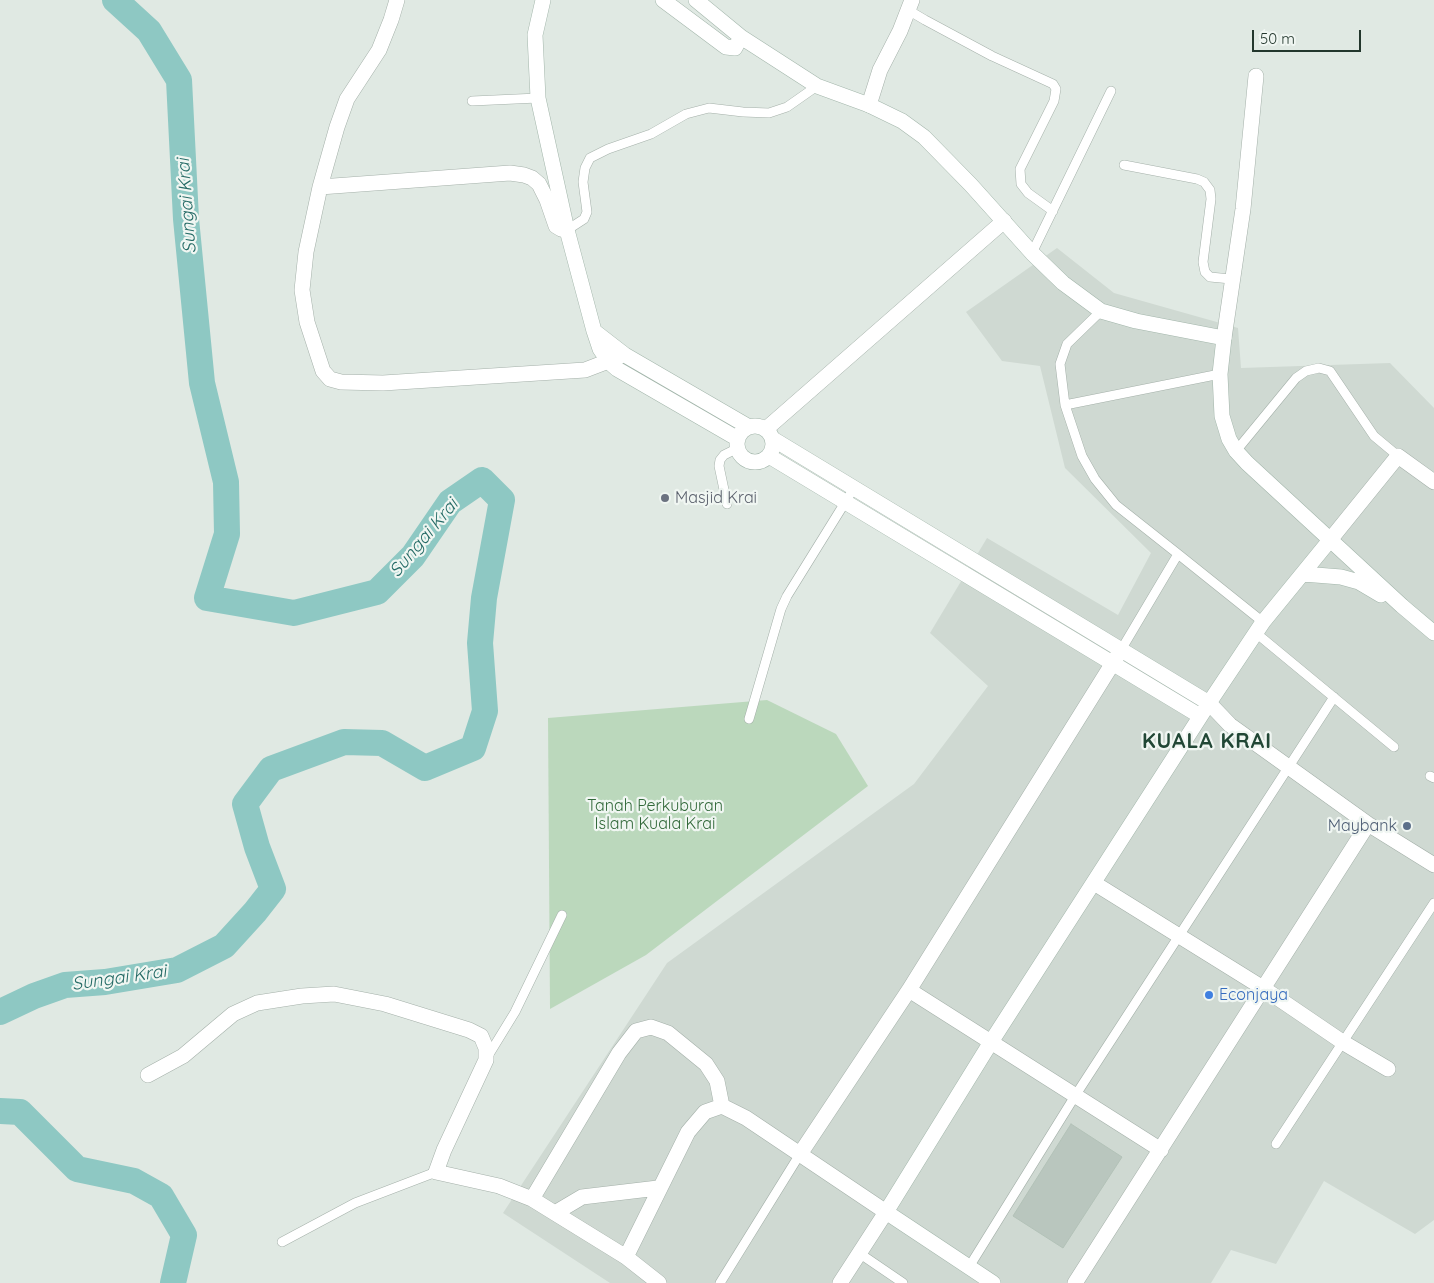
<!DOCTYPE html>
<style>
body{margin:0}
#map{position:relative;width:1434px;height:1283px;overflow:hidden;background:#e0e9e3;font-family:Quicksand,sans-serif}
canvas{display:block}
.scale{position:absolute;left:1252px;top:30px;width:109px;height:22px;box-sizing:border-box;border:2px solid #23372d;border-top:0;padding-left:6px;font-size:15px;line-height:18px;white-space:nowrap;color:#23372d;-webkit-text-stroke:4px #f0f6f2;paint-order:stroke}
</style>
<div id="map">
<canvas width="1434" height="1283"></canvas>
<div class="scale">50 m</div>
</div>
<script>
const ctx = document.querySelector('canvas').getContext('2d');
ctx.lineJoin = 'round';
function fillPath(path, color) {
  ctx.fillStyle = color;
  ctx.fill(path, 'evenodd');
}
function poly(rows) {
  const path = new Path2D();
  for (const r of rows) {
    if (r.length === 3) {
      path.moveTo(r[0] + r[2], r[1]);
      path.arc(r[0], r[1], r[2], 0, 2 * Math.PI);
      continue;
    }
    path.moveTo(r[0], r[1]);
    for (let i = 2; i < r.length; i += 2) path.lineTo(r[i], r[i + 1]);
  }
  return path;
}
function stroke(path, color, width, dash) {
  ctx.strokeStyle = color;
  ctx.lineWidth = width;
  ctx.lineCap = dash ? 'butt' : 'round';
  ctx.setLineDash(dash || []);
  ctx.stroke(path);
}
function write(font, color, halo, rows, align = 'center') {
  ctx.font = font + ' Quicksand,sans-serif';
  ctx.lineWidth = 4.5;
  ctx.setLineDash([]);
  ctx.textBaseline = 'middle';
  ctx.strokeStyle = halo;
  ctx.fillStyle = color;
  for (const [text, x, y, turn = 0] of rows) {
    ctx.save();
    ctx.translate(x, y);
    ctx.rotate((+turn || 0) * Math.PI / 180);
    ctx.textAlign = isNaN(turn) ? turn : align;
    if (halo) ctx.strokeText(text, 0, 0);
    ctx.fillText(text, 0, 0);
    ctx.restore();
  }
}
fillPath(poly([
 [1057,248,1114,293,1238,328,1241,368,1390,363,1434,408,1434,1220,1415,1234,1324,1181,1276,1264,1231,1250,1211,1283,610,1283,503,1213,667,963,914,784,988,686,930,633,987,538,1118,615,1151,553,1065,468,1040,366,1002,361,966,312]
]), '#cfd9d2');
fillPath(poly([
 [767,700,836,734,868,786,646,955,550,1009,548,718]
]), '#bbd8bc');
stroke(poly([
 [0,1012,34,996,65,985,105,982,177,970,224,946,255,912,273,889,257,847,245,804,271,769,344,742,382,743,425,768,473,748,485,711,480,643,484,598,502,500,482,480,450,502,413,556,377,592,294,613,207,598,227,534,226,482,202,383,186,219,179,80,149,31,115,0],
 [0,1111,20,1112,77,1169,134,1181,161,1196,184,1235,173,1283]
]), '#8ec8c3', 26);
const building = poly([
 [1071,1124,1122,1157,1063,1248,1013,1216,1071,1124]
]);
fillPath(building, '#b9c6be');
stroke(building, '#b3c2b8', 1);
const lane = poly([
 [908,10,925,20,992,56,1053,84,1056,89,1054,101,1020,169,1021,184,1028,193,1053,211],
 [472,101,538,98],
 [1124,165,1197,179,1204,182,1210,190,1211,199,1203,262,1205,272,1210,277,1231,279],
 [567,230,584,219,587,212,583,182,585,168,590,158,608,149,651,134,686,114,709,108,743,112,769,113,787,107,817,86],
 [1032,253,1111,91],
 [1101,311,1067,344,1060,364,1065,405,1082,456,1095,479,1116,505,1178,554,1121,650],
 [1065,405,1220,374],
 [1236,451,1296,378,1306,371,1319,368,1330,371,1374,436,1398,456],
 [727,504,719,466,720,460,724,455,738,448],
 [1178,554,1263,622],
 [1256,633,1394,747],
 [749,719,781,609,787,596,854,488],
 [1430,776,1434,778],
 [488,1056,515,1012,562,915],
 [1276,1144,1434,903],
 [282,1242,355,1203,436,1172],
 [859,1253,903,1283],
 [969,1267,1075,1096,1334,697],
 [720,1283,800,1154]
]);
const street = poly([
 [397,0,391,20,379,50,347,99,337,127,320,187,306,252,302,290,307,322,323,371,330,379,341,382,383,383,585,370,619,357],
 [869,105,880,70,900,31,912,0],
 [320,187,510,173,524,175,532,178,539,184,547,200,556,226,561,229,567,230],
 [1224,338,1243,209,1256,76],
 [766,429,1004,221],
 [1330,540,1398,456,1434,482],
 [1209,703,1230,725,1368,824,1434,865],
 [1094,883,1263,988,1344,1043,1388,1069],
 [909,990,1161,1150],
 [148,1075,183,1056,233,1014,257,1003,302,996,334,994,385,1004,469,1030,481,1036,486,1048,486,1060,444,1150,436,1172,499,1186,532,1199,626,1257,659,1283],
 [800,1154,909,990,1121,650],
 [532,1199,619,1053,636,1031,651,1027,668,1033,706,1064,717,1081,722,1106],
 [555,1213,582,1197,658,1188],
 [626,1257,688,1132,705,1112,722,1106,746,1118,886,1212,840,1283],
 [1075,1283,1368,824]
]);
const secondary = poly([
 [543,0,535,35,538,98,567,230,594,331,600,349,609,362,617,369,738,439],
 [663,0,726,47,735,48,741,37],
 [696,0,741,37,817,86,869,105,902,121,924,137,971,185,1032,253,1063,283,1101,311,1136,321,1224,338,1220,374,1222,416,1229,439,1236,451,1247,463,1402,606,1434,633],
 [594,331,625,355,749,427],
 [755,444,18],
 [773,439,1209,703],
 [769,456,1200,716],
 [1303,574,1341,577,1359,582,1381,595],
 [993,1283,886,1212,991,1042,1209,703,1263,622,1330,540]
]);
stroke(lane, '#a4b0a9', 10);
stroke(street, '#a4b0a9', 16);
stroke(secondary, '#a3b6ab', 16);
stroke(lane, '#fff', 9);
stroke(street, '#fff', 15);
stroke(secondary, '#fff', 15);
for (const [x, y, r, color] of [
 [665,498,5,"#6b7280"],
 [1407,826,5,"#5c6f8a"],
 [1209,995,5,"#3f7fe0"]
]) {
  const dot = new Path2D();
  dot.arc(x, y, r, 0, 2 * Math.PI);
  ctx.fillStyle = color;
  ctx.fill(dot);
  stroke(dot, '#f0f6f2', 2);
}
write('16px', '#5b616d', '#f0f6f2', [
 ["Masjid Krai",675,498]
], 'left');
write('16px', '#32693a', '#f0f6f2', [
 ["Tanah Perkuburan",655,806],
 ["Islam Kuala Krai",655,824]
]);
write('16px', '#4e5e75', '#f0f6f2', [
 ["Maybank",1397,826]
], 'right');
write('16px', '#366cbe', '#f0f6f2', [
 ["Econjaya",1219,995]
], 'left');
write('italic 18px', '#256b66', '#f0f6f2', [
 ["Sungai Krai",187,206,-94],
 ["Sungai Krai",424,538,-50],
 ["Sungai Krai",119,978,-8]
]);
ctx.letterSpacing = '1px';
write('bold 21px', '#214735', '#f0f6f2', [
 ["KUALA KRAI",1207,742]
]);
ctx.letterSpacing = '0px';
</script>
